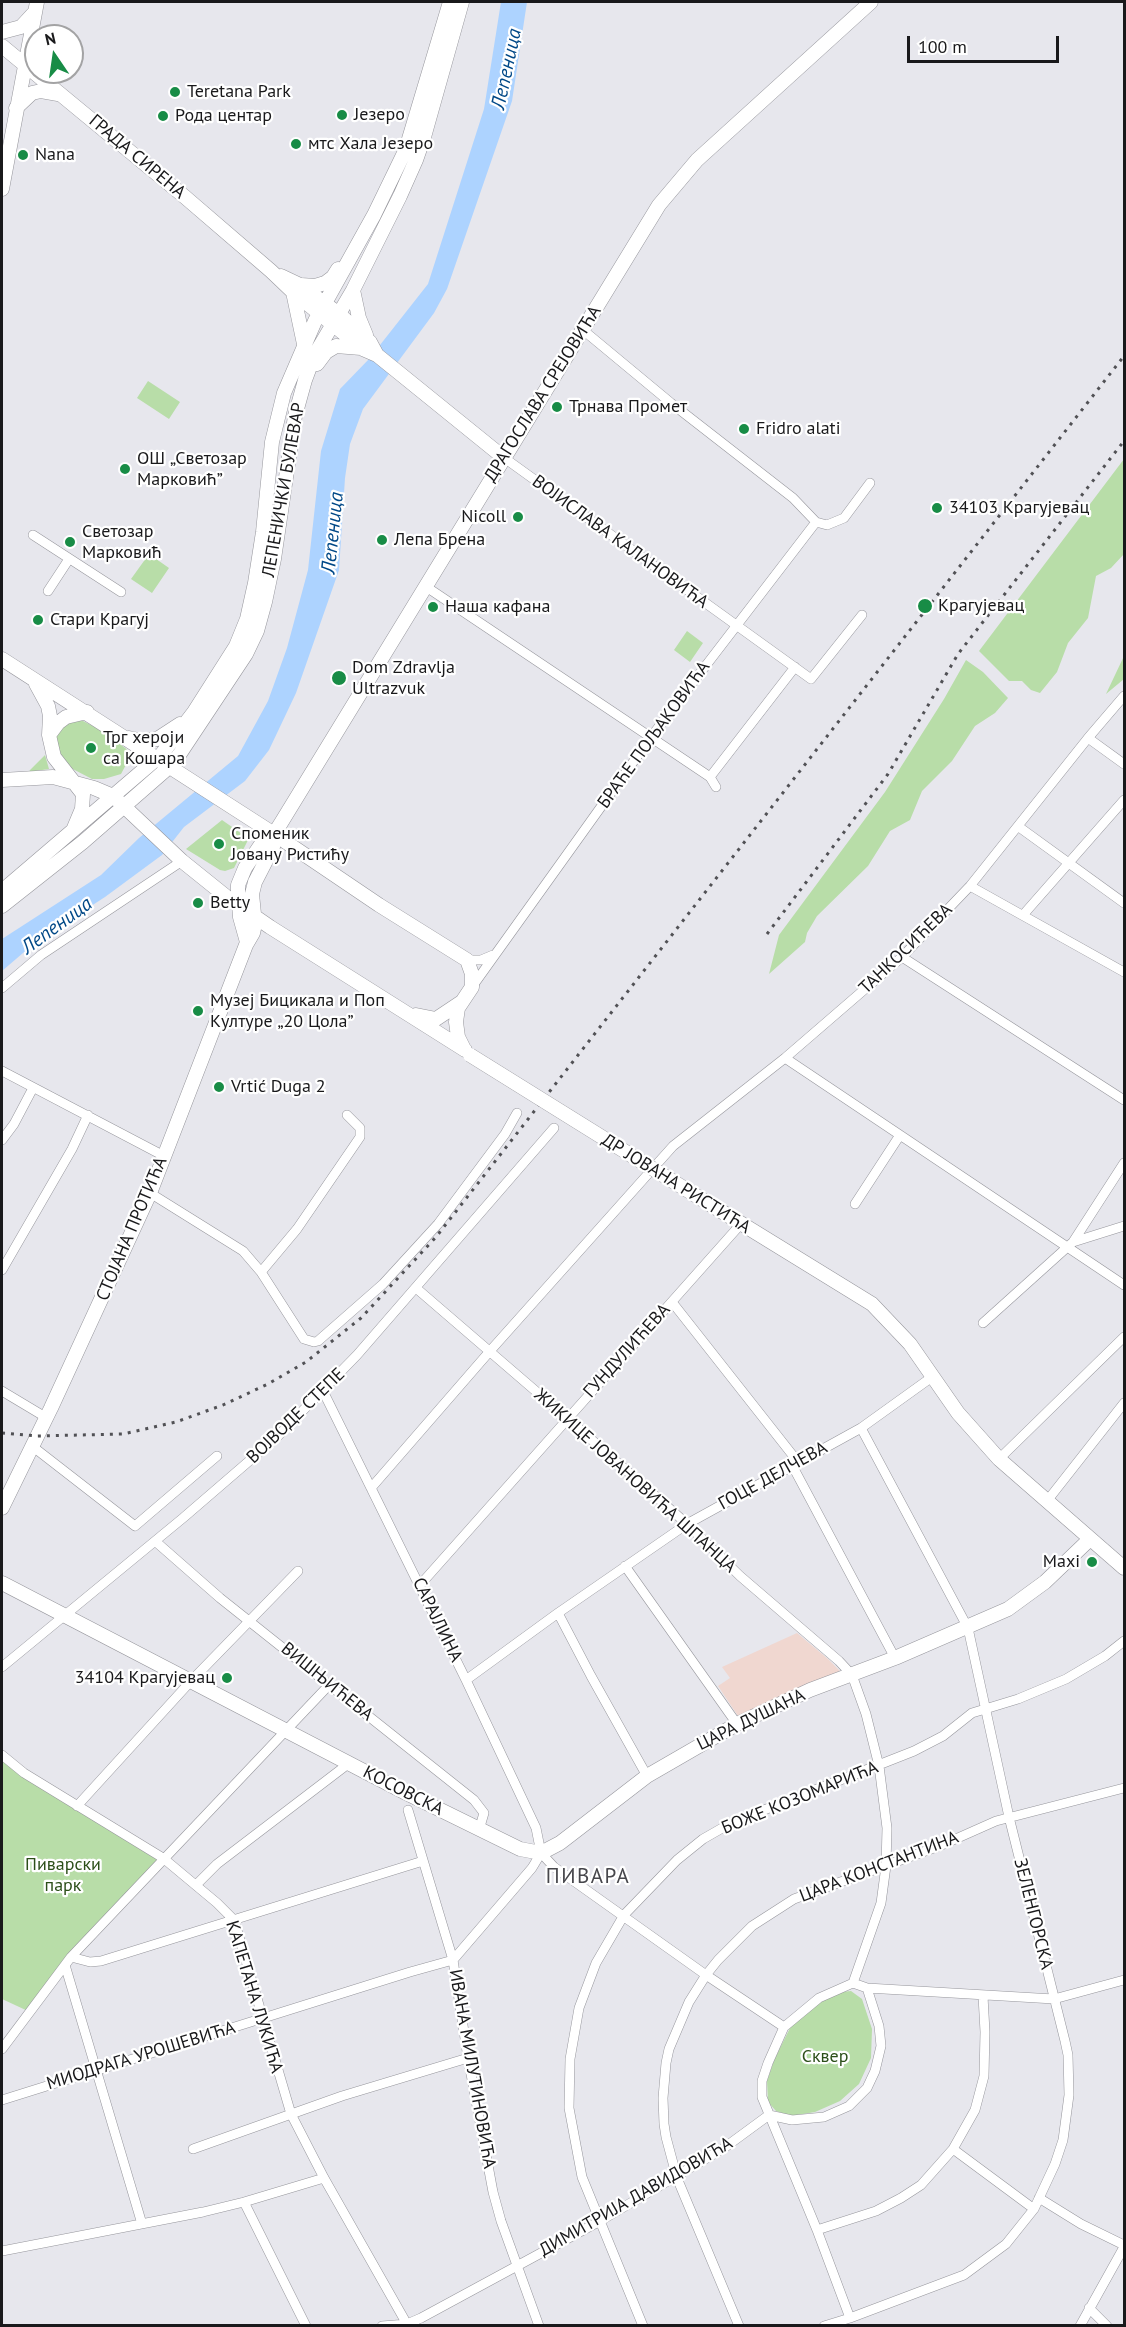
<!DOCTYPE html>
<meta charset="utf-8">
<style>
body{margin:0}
#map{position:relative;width:1126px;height:2327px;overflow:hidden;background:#e7e7ed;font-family:"PT Sans",sans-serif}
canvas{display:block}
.frame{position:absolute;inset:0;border:3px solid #19191b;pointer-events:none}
.north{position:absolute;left:24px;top:24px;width:60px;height:60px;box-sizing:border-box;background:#fff;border:2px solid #a3a3a4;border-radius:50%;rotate:347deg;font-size:16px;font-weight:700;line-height:24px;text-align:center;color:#19191b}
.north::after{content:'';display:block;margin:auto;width:21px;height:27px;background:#188c46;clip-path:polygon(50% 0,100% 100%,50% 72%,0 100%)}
.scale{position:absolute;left:907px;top:36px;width:152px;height:27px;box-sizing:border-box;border:3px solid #19191b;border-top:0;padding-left:8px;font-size:18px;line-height:21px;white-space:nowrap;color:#19191b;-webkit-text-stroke:4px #fff;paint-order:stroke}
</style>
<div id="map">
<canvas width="1126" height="2327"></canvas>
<div class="frame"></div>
<div class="north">N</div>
<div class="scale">100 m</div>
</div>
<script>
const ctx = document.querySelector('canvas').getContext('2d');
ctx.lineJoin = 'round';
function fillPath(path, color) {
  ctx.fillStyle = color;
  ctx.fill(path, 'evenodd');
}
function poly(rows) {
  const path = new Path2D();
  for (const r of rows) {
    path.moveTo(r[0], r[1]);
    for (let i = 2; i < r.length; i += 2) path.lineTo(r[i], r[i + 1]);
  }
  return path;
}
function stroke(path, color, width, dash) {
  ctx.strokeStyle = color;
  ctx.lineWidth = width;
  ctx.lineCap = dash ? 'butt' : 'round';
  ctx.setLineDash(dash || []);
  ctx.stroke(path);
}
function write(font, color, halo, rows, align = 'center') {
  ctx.font = font + ' "PT Sans",sans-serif';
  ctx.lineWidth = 4.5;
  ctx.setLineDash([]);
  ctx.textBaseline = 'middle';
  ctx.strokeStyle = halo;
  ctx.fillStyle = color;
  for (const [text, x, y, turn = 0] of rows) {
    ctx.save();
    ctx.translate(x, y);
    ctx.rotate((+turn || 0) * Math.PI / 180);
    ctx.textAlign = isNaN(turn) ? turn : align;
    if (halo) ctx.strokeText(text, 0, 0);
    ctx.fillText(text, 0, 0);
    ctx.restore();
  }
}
fillPath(poly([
 [797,1633,828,1659,840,1671,738,1716,718,1686,730,1678,722,1667]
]), '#f0d7d0');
fillPath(poly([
 [148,381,180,402,169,419,137,398],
 [1124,459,1124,554,1111,568,1096,576,1088,618,1068,643,1057,672,1040,693,1031,690,1022,681,1009,681,979,651],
 [149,554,169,568,152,593,131,579],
 [687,631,703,643,690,662,674,650],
 [1124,656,1124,679,1106,694],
 [966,660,983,672,1008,698,995,713,975,726,952,761,922,791,910,820,890,831,868,866,817,916,807,933,805,942,769,974,779,935,885,792,944,699],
 [81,720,103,731,129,751,129,759,121,774,104,779,92,779,65,765,60,758,55,734,64,724],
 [45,755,49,769,29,772,30,770],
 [222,820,245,836,248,840,234,868,225,871,220,870,186,849],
 [2,1758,160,1860,30,2012,2,1999],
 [851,1991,862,1999,872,2029,871,2058,859,2084,840,2101,815,2112,791,2116,776,2111,768,2102,767,2081,774,2060,790,2028,797,2020,821,2001,841,1992]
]), '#b8dda8');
fillPath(poly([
 [501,2,527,2,512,101,447,289,434,313,363,409,350,444,345,478,339,570,296,693,269,750,245,781,184,827,162,855,105,897,37,941,2,971,2,939,101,875,139,838,238,756,268,701,287,648,308,570,321,451,340,389,369,359,428,284,484,109]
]), '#add3ff');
const street = poly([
 [583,330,671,403,793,498,816,522],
 [503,457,811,679,862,615],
 [816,522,827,525,844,518,870,483],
 [33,535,121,592],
 [425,586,710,777,716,787],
 [48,591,69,559],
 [1088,738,1124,764],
 [710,777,795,667],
 [1019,827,1124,903],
 [970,886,1124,972],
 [1023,915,1124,800],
 [902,957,1124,1100],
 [467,960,481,960,493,955],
 [472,987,651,737,816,522],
 [2,988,41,955,182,861],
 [785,1058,1124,1285],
 [2,1071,164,1156],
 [2,1140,14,1124,33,1088],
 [150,1193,243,1251,261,1272,304,1339,314,1342,318,1341,383,1284,438,1224,505,1134,517,1113],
 [855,1204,900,1135],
 [1073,1242,1124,1226],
 [2,1270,72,1149,88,1115],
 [261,1272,297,1229,360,1137,360,1128,347,1115],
 [416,1288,567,1418,687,1524,740,1576,839,1661,852,1675,866,1714,879,1766,887,1828,886,1866,881,1903,853,1983],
 [672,1302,798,1462],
 [983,1323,1073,1242,1124,1163],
 [2,1391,47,1418],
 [323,1391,466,1680,536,1828,541,1853],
 [32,1446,135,1526,217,1456],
 [999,1459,1124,1337],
 [792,1465,895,1658],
 [371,1488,490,1351,673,1146,785,1058,902,957,970,886,1088,738,1124,696],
 [1047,1501,1124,1403],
 [155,1541,220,1598,474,1800,484,1813,479,1830],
 [625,1566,737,1724],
 [420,1585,740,1225],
 [558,1613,591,1676,647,1776],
 [2,1667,183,1518,277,1437,357,1355,554,1128],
 [466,1680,558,1613,687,1524,861,1428,932,1377],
 [2,1755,24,1773,163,1858,217,1903,234,1920,291,2114,324,2178,408,2326],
 [77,1806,191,1681,298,1571],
 [408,1810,453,1960,468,2058,493,2192,501,2221,539,2326],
 [541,1853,554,1867,706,1975,784,2027],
 [196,1885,217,1864,348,1764],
 [71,1957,90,1962,101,1961,423,1861],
 [453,1960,532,1868,541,1853],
 [65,1965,142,2224],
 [2,2049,71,1957,330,1684],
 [2,2100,410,1972,453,1960],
 [769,2115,792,2120,824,2117,849,2106,867,2088,875,2071,881,2046,879,2026,867,1988],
 [193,2149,342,2096,468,2058],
 [953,2149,1034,2209],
 [1039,2198,1081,2224,1124,2245],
 [244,2202,306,2326],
 [817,2230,876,2211,901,2198,921,2185,953,2149,975,2110,984,2076,985,2032,983,1996],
 [2,2251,203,2212,244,2202,324,2178],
 [1089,2308,1107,2326],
 [850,2318,817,2230,762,2097,762,2081,768,2063,784,2027,819,1998,853,1983,867,1988,1054,1999,1124,1980],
 [382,2326,407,2324,421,2318,600,2221,724,2148,769,2115],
 [643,2326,582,2177,569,2108,570,2059,579,2008,596,1963,624,1915,677,1860,703,1839,731,1823,914,1751,943,1736,972,1713,1018,1699,1066,1679,1105,1656,1124,1641],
 [739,2326,677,2178,666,2137,664,2124,663,2098,666,2063,669,2049,689,2002,706,1975,718,1960,752,1926,794,1899,942,1845,996,1821,1124,1788],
 [824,2326,850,2318,964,2275,1006,2244,1034,2209,1055,2164,1063,2140,1069,2095,1068,2055,1065,2041,1009,1817,968,1628,861,1428],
 [1080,2326,1124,2247]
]);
const secondary = poly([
 [2,32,21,27,33,14],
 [2,46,185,197,271,271,293,292,363,349,377,355,503,457],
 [16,108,32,93,41,91,58,94],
 [2,189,37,2],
 [281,276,300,285,339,314,370,342,377,355],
 [301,285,315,286,325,283,333,277,338,269],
 [353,290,359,318,366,335],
 [293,292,304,344],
 [317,364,326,352,336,346,361,348],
 [2,659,274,834,379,905,467,960,472,974,472,987,458,1008,456,1022,458,1037,464,1049],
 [36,684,48,706,50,716,49,735,54,757,83,794,82,809,74,828],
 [49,735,58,723,66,717,87,712],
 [129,738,144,741,157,739,180,724],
 [2,780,53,777,94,788,113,796,182,861,228,898,270,927,465,1050],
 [2,891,161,755,194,712,236,646,247,619,255,583,263,532,272,442,284,393,315,321,374,215,406,149,450,2],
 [2,906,83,842,169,767,179,755,246,654,257,631,265,602,274,559,295,416,305,380,314,356,353,290,400,196,416,160,424,137,462,2],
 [247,942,240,917,238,892,238,885,245,868,262,843,274,834,281,823,659,205,697,160,871,2],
 [416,1015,436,1019,460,1003],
 [703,1200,872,1304,910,1344,958,1413,999,1459,1124,1568],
 [2,1508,51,1408,150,1193,246,945,253,933,255,924,252,894,255,882,273,847,274,834],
 [2,1583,406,1793,520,1849,541,1853,560,1843,647,1776,737,1724,810,1690,895,1658,1008,1609,1045,1582,1090,1539]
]);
stroke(street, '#96969c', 10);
stroke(secondary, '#96969c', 15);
stroke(street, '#fff', 9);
stroke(secondary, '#fff', 14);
stroke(poly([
 [767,934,888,774,958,654,1124,441],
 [2,1433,37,1436,123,1434,176,1422,223,1405,268,1384,306,1362,361,1318,436,1237,1124,356]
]), '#515155', 3, [3, 6]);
const secondaryBridge = poly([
 [470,1055,703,1200]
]);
stroke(secondaryBridge, '#96969c', 15, []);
stroke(secondaryBridge, '#fff', 14);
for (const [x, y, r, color] of [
 [175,92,6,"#188c46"],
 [342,115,6,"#188c46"],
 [163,116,6,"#188c46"],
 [296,144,6,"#188c46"],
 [23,155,6,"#188c46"],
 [557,407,6,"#188c46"],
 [744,429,6,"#188c46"],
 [125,469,6,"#188c46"],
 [937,508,6,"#188c46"],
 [518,517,6,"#188c46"],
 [382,540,6,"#188c46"],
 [70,542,6,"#188c46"],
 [925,606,8,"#188c46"],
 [433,607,6,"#188c46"],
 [38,620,6,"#188c46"],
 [339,678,8,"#188c46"],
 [91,748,6,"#188c46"],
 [219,844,6,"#188c46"],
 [198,903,6,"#188c46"],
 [198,1011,6,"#188c46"],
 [219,1087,6,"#188c46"],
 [1092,1562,6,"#188c46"],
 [227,1678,6,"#188c46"]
]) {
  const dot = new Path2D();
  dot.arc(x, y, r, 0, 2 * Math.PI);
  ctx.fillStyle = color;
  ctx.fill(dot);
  stroke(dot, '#fff', 2);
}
write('18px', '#19191b', '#fff', [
 ["Teretana Park",187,92],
 ["Језеро",354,115],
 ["Рода центар",175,116],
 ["мтс Хала Језеро",308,144],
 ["Nana",35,155],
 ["Трнава Промет",569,407],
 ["Fridro alati",756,429],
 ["ОШ „Светозар",137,459],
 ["Марковић”",137,480],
 ["34103 Крагујевац",949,508],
 ["Nicoll",506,517,"right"],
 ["Светозар",82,532],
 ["Марковић",82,553],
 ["Лепа Брена",394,540],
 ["Крагујевац",938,606],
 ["Наша кафана",445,607],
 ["Стари Крагуј",50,620],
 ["Dom Zdravlja",352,668],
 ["Ultrazvuk",352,689],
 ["Трг хероји",103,738],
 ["са Кошара",103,759],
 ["Споменик",231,834],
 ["Јовану Ристићу",231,855],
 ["Betty",210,903],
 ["Музеј Бицикала и Поп",210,1001],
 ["Културе „20 Цола”",210,1022],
 ["Vrtić Duga 2",231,1087],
 ["Maxi",1080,1562,"right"],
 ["34104 Крагујевац",215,1678,"right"]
], 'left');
write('18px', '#19191b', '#fff', [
 ["ГРАДА СИРЕНА",137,157,40],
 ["ДРАГОСЛАВА СРЕЈОВИЋА",543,394,-58],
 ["ЛЕПЕНИЧКИ БУЛЕВАР",284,490,-80],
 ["ВОЈИСЛАВА КАЛАНОВИЋА",620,542,36],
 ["БРАЋЕ ПОЉАКОВИЋА",654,735,-54],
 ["ТАНКОСИЋЕВА",906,949,-44],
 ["ДР ЈОВАНА РИСТИЋА",676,1184,32],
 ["СТОЈАНА ПРОТИЋА",132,1229,-67],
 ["ГУНДУЛИЋЕВА",627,1351,-48],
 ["ВОЈВОДЕ СТЕПЕ",296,1416,-44],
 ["ГОЦЕ ДЕЛЧЕВА",773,1476,-29],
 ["ЖИКИЦЕ ЈОВАНОВИЋА ШПАНЦА",635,1481,42],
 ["САРАЈЛИНА",437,1620,64],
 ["ВИШЊИЋЕВА",327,1682,39],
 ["ЦАРА ДУШАНА",751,1720,-26],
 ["КОСОВСКА",403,1791,27],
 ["БОЖЕ КОЗОМАРИЋА",800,1798,-22],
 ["ЦАРА КОНСТАНТИНА",879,1867,-21],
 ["ЗЕЛЕНГОРСКА",1033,1914,76],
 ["КАПЕТАНА ЛУКИЋА",254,1997,73],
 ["МИОДРАГА УРОШЕВИЋА",141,2056,-17],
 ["ИВАНА МИЛУТИНОВИЋА",472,2069,80],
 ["ДИМИТРИЈА ДАВИДОВИЋА",636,2197,-30]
]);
write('18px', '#2c4f19', '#fff', [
 ["Пиварски",63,1865],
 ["парк",63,1886],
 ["Сквер",825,2057]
]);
write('italic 20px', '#004887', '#fff', [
 ["Лепеница",507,69,-78],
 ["Лепеница",333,533,-84],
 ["Лепеница",57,926,-36]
]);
ctx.letterSpacing = '1.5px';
write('21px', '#47474c', '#fff', [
 ["ПИВАРА",588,1877]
]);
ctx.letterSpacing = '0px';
</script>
